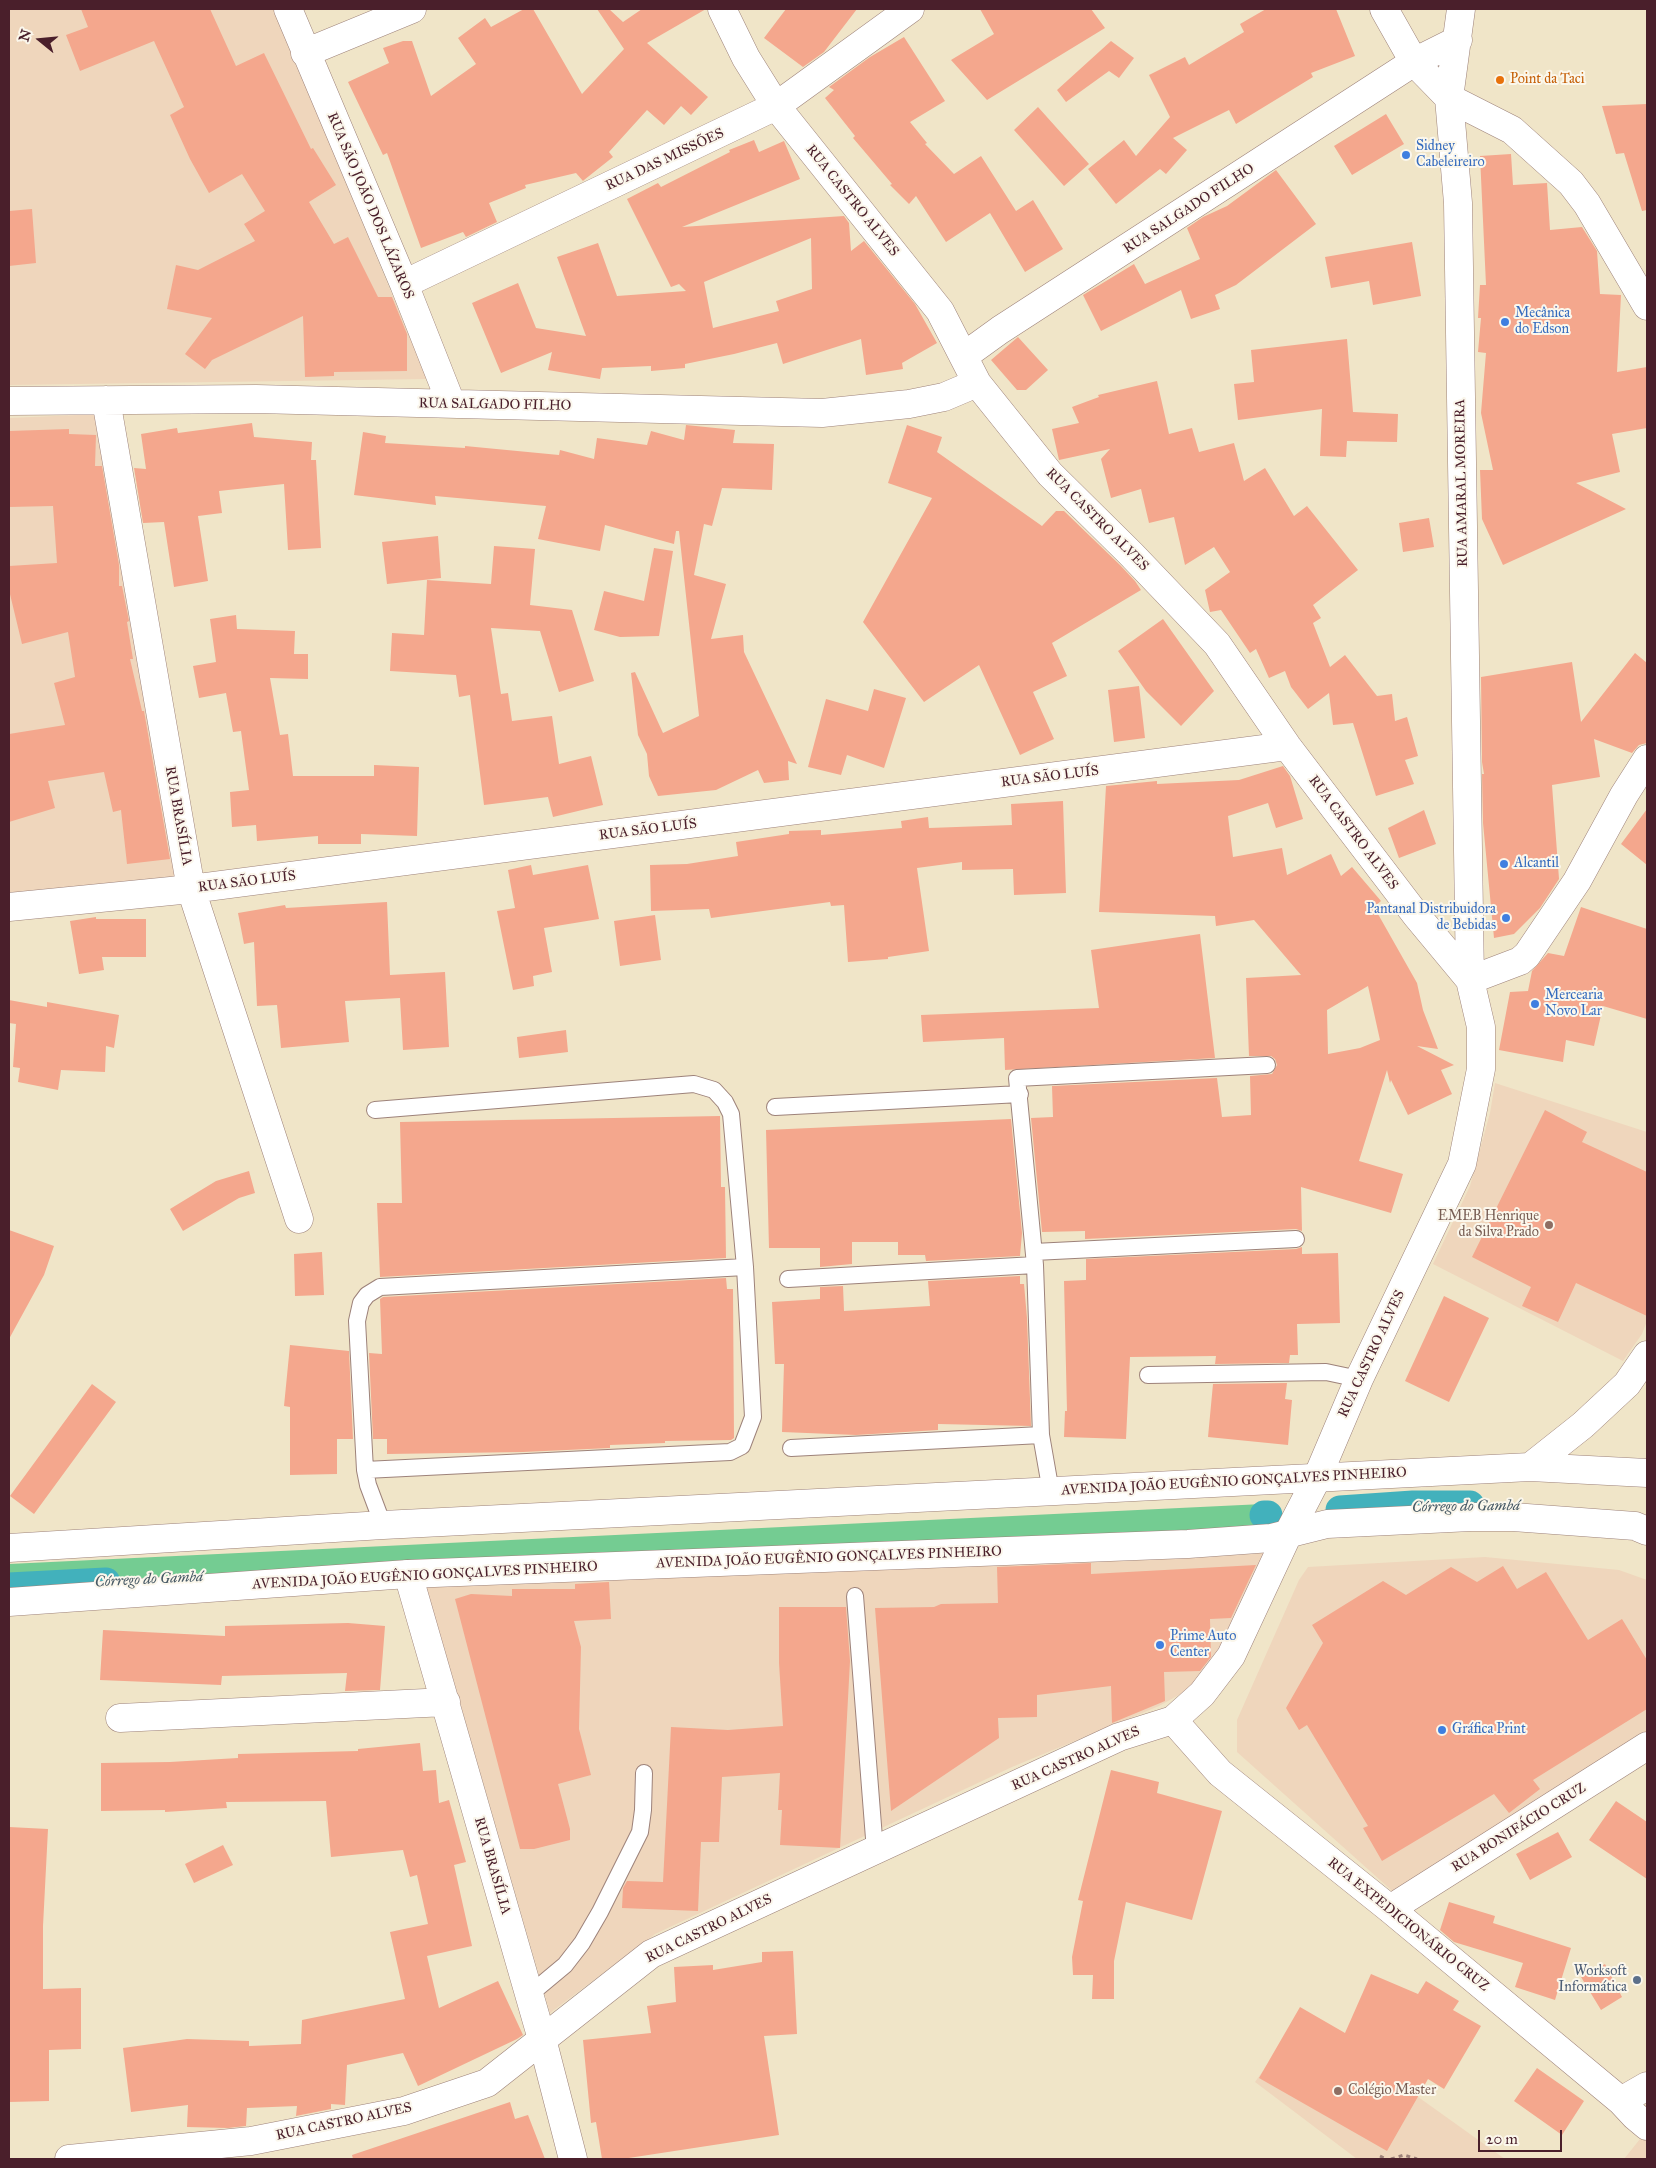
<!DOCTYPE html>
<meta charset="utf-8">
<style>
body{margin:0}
#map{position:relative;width:1656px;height:2168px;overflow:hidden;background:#f0e5c8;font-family:"IM FELL Great Primer",serif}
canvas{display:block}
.frame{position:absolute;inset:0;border:10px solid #4a1f2b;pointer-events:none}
.north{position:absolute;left:15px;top:15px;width:50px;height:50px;-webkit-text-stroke:4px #fbf7ec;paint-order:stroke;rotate:287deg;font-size:14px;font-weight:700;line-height:20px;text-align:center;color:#4a1f2b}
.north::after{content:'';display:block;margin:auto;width:18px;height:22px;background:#4a1f2b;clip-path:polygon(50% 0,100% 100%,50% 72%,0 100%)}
.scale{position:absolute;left:1478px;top:2130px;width:84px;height:22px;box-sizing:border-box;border:2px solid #4a1f2b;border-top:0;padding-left:6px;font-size:15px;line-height:18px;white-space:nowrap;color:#4a1f2b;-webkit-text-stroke:4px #fbf7ec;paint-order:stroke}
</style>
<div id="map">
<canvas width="1656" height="2168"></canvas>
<div class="frame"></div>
<div class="north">N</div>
<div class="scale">20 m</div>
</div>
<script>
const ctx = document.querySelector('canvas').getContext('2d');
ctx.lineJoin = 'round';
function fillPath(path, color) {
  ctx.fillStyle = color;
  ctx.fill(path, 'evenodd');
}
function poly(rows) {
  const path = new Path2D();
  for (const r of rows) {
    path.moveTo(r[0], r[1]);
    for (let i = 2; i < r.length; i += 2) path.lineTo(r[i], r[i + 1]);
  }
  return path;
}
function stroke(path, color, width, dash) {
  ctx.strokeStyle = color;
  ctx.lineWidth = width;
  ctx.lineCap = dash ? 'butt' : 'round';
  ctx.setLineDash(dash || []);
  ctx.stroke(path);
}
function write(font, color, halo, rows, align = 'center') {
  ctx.font = font + ' "IM FELL Great Primer",serif';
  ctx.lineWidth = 4;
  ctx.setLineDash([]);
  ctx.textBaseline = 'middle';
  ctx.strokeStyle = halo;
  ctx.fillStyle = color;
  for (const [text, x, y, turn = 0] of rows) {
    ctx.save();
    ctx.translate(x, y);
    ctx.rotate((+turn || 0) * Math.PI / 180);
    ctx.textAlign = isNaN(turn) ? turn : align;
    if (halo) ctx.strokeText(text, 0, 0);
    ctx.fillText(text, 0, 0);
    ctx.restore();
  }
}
fillPath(poly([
 [9,9,274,9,427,379,9,385],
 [100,414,181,878,9,893,9,418],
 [1495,1083,1647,1132,1647,1321,1642,1334,1623,1361,1433,1264,1470,1186,1490,1113],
 [1271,1546,1204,1681,1159,1706,1012,1767,655,1934,550,2013,426,1586],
 [1485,1557,1619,1570,1647,1580,1647,1741,1399,1897,1237,1752,1237,1720,1299,1580,1308,1567],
 [1303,2014,1421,2099,1505,2159,1357,2159,1255,2082],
 [1644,2134,1647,2137,1647,2159,1624,2159]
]), '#efd6bc');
fillPath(poly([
 [1263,1504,1264,1529,9,1599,9,1564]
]), '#74cc92');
stroke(poly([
 [1340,1510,1413,1505,1470,1505],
 [1264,1515,1268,1515],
 [9,1587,106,1582]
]), '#42b1bc', 29);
fillPath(poly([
 [81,9,210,9,236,66,264,53,311,149,313,148,336,185,309,202,334,244,348,237,378,297,392,297,407,334,407,371,334,372,334,376,305,377,303,316,212,360,205,369,185,354,212,318,167,309,176,265,198,270,255,241,244,224,265,211,242,174,209,193,190,159,170,115,184,107,154,41,80,71,66,35,88,27],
 [524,9,533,9,582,94,624,49,597,9,609,9,623,22,642,9,706,9,647,43,708,97,691,115,681,106,664,125,647,110,609,152,613,157,584,180,583,181,576,173,525,185,526,188,489,203,497,222,466,237,463,232,421,248,387,153,383,155,348,82,389,63,383,48,403,41,412,41,431,96,476,64,458,38,485,18,491,27],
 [786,9,857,9,824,52,803,67,764,38],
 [980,9,1091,9,1105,28,987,100,951,60,994,34],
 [1266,9,1336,9,1355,56,1311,73,1313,77,1236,124,1229,110,1173,138,1187,150,1166,174,1160,169,1116,204,1088,169,1124,140,1136,156,1170,117,1149,75,1185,57,1189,65,1244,32,1240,24],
 [904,37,945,101,910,122,927,143,925,144,954,174,981,156,1016,211,1033,200,1063,249,1025,272,990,213,946,242,916,196,909,204,890,185,892,184,853,138,855,136,825,98,834,90,829,87,870,57],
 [1111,41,1134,58,1119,78,1109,71,1066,102,1057,90],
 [1647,104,1647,210,1642,211,1624,153,1616,154,1602,106],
 [1038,107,1089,164,1064,186,1014,130],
 [1386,114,1404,144,1352,175,1334,146],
 [754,140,759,152,784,141,800,179,682,227,844,216,849,223,851,251,864,241,915,304,937,343,902,363,903,369,866,375,861,339,783,364,777,343,734,354,685,364,685,368,651,371,651,366,602,368,600,379,548,370,552,352,501,373,472,303,518,283,536,328,586,336,557,257,598,243,617,296,686,291,679,284,671,287,627,199,658,183,661,187,730,152,729,150],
 [811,238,812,289,776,301,779,311,713,328,704,282],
 [1511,154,1513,185,1547,183,1550,230,1582,227,1597,251,1600,294,1621,295,1617,372,1647,367,1647,428,1612,434,1620,472,1576,483,1626,509,1503,565,1482,519,1480,470,1493,470,1481,413,1486,353,1478,352,1481,318,1478,318,1480,285,1486,285,1480,156],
 [1276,170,1316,224,1236,285,1215,295,1220,309,1191,319,1181,290,1101,331,1083,295,1134,264,1145,284,1200,259,1187,228,1203,217,1227,206],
 [32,209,36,263,9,266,9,211],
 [1412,242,1421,296,1373,305,1369,281,1331,288,1325,257],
 [1018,337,1048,370,1026,390,1017,390,991,360],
 [1347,339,1353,412,1398,414,1397,442,1347,441,1346,457,1320,456,1322,409,1238,420,1234,384,1254,382,1251,350],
 [1157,381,1169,434,1192,428,1199,452,1234,443,1244,481,1265,468,1294,516,1307,506,1358,570,1313,605,1321,618,1313,623,1330,667,1345,655,1377,696,1392,694,1395,721,1407,717,1418,756,1405,760,1414,784,1376,796,1353,723,1333,725,1329,693,1308,709,1291,687,1285,671,1269,678,1256,649,1250,653,1221,610,1210,612,1205,590,1230,572,1214,547,1185,565,1174,517,1149,523,1141,489,1111,498,1101,459,1110,449,1059,460,1052,429,1079,423,1072,407,1099,397,1098,395],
 [252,423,254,437,312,442,311,460,316,460,321,548,288,550,284,484,219,491,222,513,198,516,208,581,174,587,164,522,143,523,134,468,146,469,141,434,177,428,178,433],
 [686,425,735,430,733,443,774,444,772,490,722,488,712,526,704,524,694,575,726,584,711,639,743,635,744,652,797,764,788,761,789,780,764,783,758,770,716,790,658,796,649,776,647,754,638,735,631,673,635,672,663,733,699,716,679,531,676,531,674,544,605,525,600,551,538,539,546,506,435,496,436,505,354,495,363,432,386,436,385,443,465,448,465,446,559,455,560,450,594,459,597,438,647,445,651,431,684,440],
 [907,425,942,437,937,452,1042,526,1056,511,1064,511,1120,565,1135,581,1141,590,1052,643,1067,676,1033,692,1054,739,1020,755,979,665,924,702,863,622,932,498,888,483],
 [69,429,69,434,96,435,95,466,102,466,119,565,119,586,122,586,129,621,127,622,133,659,130,659,142,711,144,711,170,859,127,864,121,810,113,812,104,772,48,781,55,808,9,822,9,734,65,725,54,683,75,677,68,632,22,644,9,590,9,566,57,563,53,506,9,507,9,431],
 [1429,518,1434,547,1403,552,1399,523],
 [438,536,441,578,387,584,382,542],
 [494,546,535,549,530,605,572,610,594,681,559,692,540,631,491,628,501,694,508,693,512,721,552,716,559,764,591,756,603,805,553,817,548,797,484,805,470,695,459,697,456,675,390,671,392,633,424,635,427,580,491,584],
 [654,548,673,551,659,636,620,637,594,630,604,591,644,601],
 [236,615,237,629,295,631,294,654,308,654,308,679,270,678,280,735,288,734,293,776,374,776,374,765,419,767,417,836,361,834,361,844,318,844,318,836,257,841,256,825,232,827,230,792,249,790,241,731,233,732,226,693,199,698,193,666,216,662,210,619],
 [1163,619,1214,691,1181,726,1146,691,1118,651],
 [1635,653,1647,663,1647,743,1639,745,1632,753,1594,739,1600,777,1552,785,1559,879,1540,908,1514,934,1494,938,1483,823,1482,774,1484,774,1482,762,1481,677,1572,662,1581,722],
 [1139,686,1145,738,1114,742,1108,690],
 [874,689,906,698,884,768,847,755,841,775,808,767,826,699,868,711],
 [1283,766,1290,776,1303,819,1276,828,1268,803,1228,816,1233,857,1282,848,1287,875,1331,854,1341,876,1352,867,1381,901,1374,907,1417,983,1423,1010,1438,1049,1417,1046,1454,1065,1441,1070,1452,1094,1408,1115,1391,1080,1390,1083,1387,1070,1359,1161,1403,1174,1391,1213,1301,1187,1302,1231,1296,1229,1085,1239,1085,1231,1042,1232,1031,1118,1053,1117,1052,1086,1217,1078,1222,1117,1251,1115,1250,1076,1272,1074,1277,1065,1275,1059,1271,1056,1249,1056,1246,978,1301,975,1254,920,1216,926,1215,916,1099,912,1106,786,1157,781,1157,784,1239,780],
 [1368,986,1380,1040,1360,1048,1328,1054,1327,1010],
 [1063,801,1066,893,1014,895,1013,869,962,870,962,862,917,868,929,951,888,957,888,959,848,962,844,905,831,906,830,902,711,918,709,909,651,911,650,865,687,864,738,856,736,842,789,834,789,831,821,830,821,835,902,828,901,821,928,817,929,828,1012,825,1011,804],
 [1647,809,1647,865,1621,844],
 [1424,810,1436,844,1399,858,1388,828],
 [531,865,533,875,588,865,599,919,544,928,552,972,533,976,534,986,513,990,497,911,515,908,508,870],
 [387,902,390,975,445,972,449,1047,403,1050,400,998,345,1001,349,1042,281,1048,277,1005,257,1006,254,942,244,944,238,913,285,905,286,908],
 [1581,907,1647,929,1647,1019,1603,1006,1594,1046,1566,1040,1563,1062,1499,1050,1510,992,1528,991,1532,971,1548,953,1564,956],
 [655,915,661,960,620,966,614,921],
 [96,917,96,919,146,919,146,957,102,957,104,970,79,974,70,921],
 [1200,934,1215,1058,1005,1070,1004,1038,923,1042,921,1015,1099,1008,1091,950],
 [9,1000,47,1007,47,1002,119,1015,114,1048,106,1046,105,1072,61,1070,58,1090,18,1082,20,1068,13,1067,16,1024,9,1023],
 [566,1030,568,1052,519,1058,517,1037],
 [1545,1110,1587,1132,1582,1142,1647,1172,1647,1316,1576,1283,1558,1322,1522,1306,1531,1287,1472,1257],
 [720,1116,721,1187,725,1187,726,1258,380,1277,377,1203,402,1203,400,1122],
 [1011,1119,1022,1233,1020,1256,926,1261,925,1255,898,1255,898,1242,852,1242,852,1264,820,1267,820,1248,769,1248,766,1130],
 [249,1171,255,1193,239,1198,183,1231,170,1209,216,1181],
 [9,1230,54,1246,44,1275,9,1339],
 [1302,1247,1302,1254,1338,1253,1340,1323,1297,1324,1298,1355,1290,1355,1289,1363,1215,1364,1216,1356,1130,1357,1126,1439,1064,1437,1065,1411,1067,1411,1064,1281,1086,1280,1086,1259,1296,1249],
 [322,1252,324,1295,295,1296,294,1254],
 [1020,1276,1020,1284,1024,1284,1027,1318,1031,1426,938,1424,938,1430,856,1435,782,1432,784,1364,775,1364,772,1302,820,1299,820,1287,843,1286,844,1311,930,1306,928,1281],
 [726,1278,727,1289,733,1289,734,1438,731,1440,665,1441,665,1443,610,1445,610,1448,523,1452,387,1454,387,1439,373,1439,369,1353,382,1354,380,1299,383,1297],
 [1444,1296,1489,1318,1449,1402,1405,1381],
 [290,1345,349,1351,353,1439,337,1439,337,1474,290,1475,290,1407,284,1406],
 [1287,1383,1285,1399,1292,1400,1288,1445,1208,1437,1213,1384],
 [92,1384,116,1402,34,1514,10,1496],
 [1091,1563,1091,1574,1256,1565,1231,1618,1210,1619,1211,1657,1200,1671,1164,1672,1165,1701,1112,1723,1111,1686,1037,1695,1037,1717,998,1718,999,1738,891,1811,875,1608,934,1607,941,1604,998,1603,997,1567],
 [1503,1566,1517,1589,1546,1572,1588,1640,1622,1619,1647,1660,1647,1709,1533,1780,1540,1789,1509,1813,1494,1794,1382,1861,1363,1828,1368,1826,1307,1725,1299,1730,1286,1708,1323,1643,1312,1625,1383,1581,1406,1595,1451,1567,1477,1582],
 [609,1582,611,1619,574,1621,581,1647,579,1729,591,1775,558,1784,570,1829,570,1840,534,1849,520,1849,455,1599,471,1594,512,1596,512,1589,575,1589,575,1584],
 [779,1607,846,1607,850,1661,840,1848,780,1845,782,1810,778,1810,780,1773,722,1777,719,1842,701,1842,698,1911,622,1908,623,1888,627,1881,663,1882,671,1727,728,1730,783,1726,779,1663],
 [348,1623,385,1626,380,1690,345,1691,347,1673,222,1676,221,1685,100,1680,103,1630,225,1636,225,1626],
 [420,1743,423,1771,436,1770,439,1803,449,1800,466,1862,454,1865,472,1946,427,1956,439,2008,498,1981,523,2035,517,2039,418,2086,403,2053,347,2065,345,2105,331,2104,331,2109,296,2116,297,2106,247,2108,246,2126,228,2128,187,2127,188,2105,131,2112,123,2048,187,2039,249,2041,249,2046,301,2044,302,2020,405,1999,390,1932,428,1924,417,1875,410,1877,403,1850,331,1857,326,1801,226,1802,227,1808,165,1812,165,1810,101,1811,101,1763,170,1762,238,1758,238,1754,358,1751,358,1749],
 [1111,1770,1159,1782,1157,1793,1222,1811,1192,1920,1126,1902,1114,1961,1114,1999,1092,1999,1093,1975,1073,1975,1072,1957,1083,1901,1078,1900],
 [1616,1801,1647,1822,1647,1879,1589,1840],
 [9,1827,48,1829,43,1926,43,1989,81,1988,81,2049,49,2050,49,2101,9,2102],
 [1558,1832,1572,1857,1530,1880,1516,1854],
 [223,1845,233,1865,194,1883,185,1864],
 [1449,1902,1495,1916,1493,1923,1571,1948,1555,2000,1515,1987,1523,1963,1454,1942,1440,1930],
 [793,1951,797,2034,764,2036,779,2135,622,2159,602,2159,596,2122,591,2123,583,2040,651,2033,647,2006,676,2002,674,1967,713,1965,713,1970,762,1962,762,1952],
 [1605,1964,1622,1997,1601,2010,1581,1977],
 [1371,1974,1418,1994,1426,1981,1459,2001,1453,2010,1481,2026,1444,2089,1428,2079,1387,2151,1259,2078,1300,2007,1345,2033],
 [1537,2068,1584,2101,1562,2135,1514,2101],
 [510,2102,515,2119,528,2115,545,2159,353,2159,352,2155]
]), '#f4a78d');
const service = poly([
 [775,1107,1020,1094],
 [1034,1252,1296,1239],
 [788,1279,1035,1265],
 [1148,1375,1326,1372,1359,1379],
 [1041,1435,1051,1492],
 [791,1448,1041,1435,1035,1265,1017,1078,1267,1065],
 [365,1470,730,1452,742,1446,753,1417,745,1267,731,1114,725,1102,714,1090,694,1084,375,1110],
 [383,1525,368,1485,365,1470,357,1321,361,1303,367,1295,380,1287,745,1267],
 [855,1596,875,1851],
 [529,1995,565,1965,582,1943,600,1912,640,1832,643,1810,644,1773]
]);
const minor = poly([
 [288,9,404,284,451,403],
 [1384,9,1414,62,1449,98,1512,130,1571,183,1587,204,1647,306],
 [1461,9,1449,98,1458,203,1470,980],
 [305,53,412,9],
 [404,284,776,106,910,9],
 [964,356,1000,330,1414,62,1458,40],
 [106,400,191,889,299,1219],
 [9,401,256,399,822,413,909,404,944,397,977,383],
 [9,907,191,889,1287,746],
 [1470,980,1520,961,1527,955,1577,881,1624,795,1647,759],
 [408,1574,542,2039,573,2159],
 [120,1718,446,1702],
 [1173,1720,1220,1773,1390,1909,1621,2101,1635,2116,1647,2126],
 [1390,1909,1647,1746],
 [1621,2101,1647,2086],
 [69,2159,251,2141,404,2111,487,2083,651,1954,1119,1737,1173,1720,1202,1694,1231,1656,1288,1534,1317,1478,1359,1379,1462,1164,1481,1069,1481,1027,1470,980,1416,915,1287,746,1217,644,1131,554,1050,474,977,383,940,311,776,106,746,58,722,9]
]);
const tertiary = poly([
 [1530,1467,1583,1425,1627,1384,1647,1355],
 [9,1548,383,1525,1530,1467,1647,1473],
 [9,1602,408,1574,1188,1544,1271,1538,1327,1524,1471,1517,1513,1517,1635,1526,1647,1531]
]);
stroke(service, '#9d827a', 18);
stroke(minor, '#9d827a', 29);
stroke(tertiary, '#9d827a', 29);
stroke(poly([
 [1380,2156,1386,2159],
 [1391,2159,1404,2155,1417,2159]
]), '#9d827a', 3, [4, 4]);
stroke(service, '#fff', 16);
stroke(minor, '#fff', 28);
stroke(tertiary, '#fff', 28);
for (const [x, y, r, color] of [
 [1500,80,5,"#e8710a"],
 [1406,155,5,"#3f7fe0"],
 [1505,322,5,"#3f7fe0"],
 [1504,864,5,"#3f7fe0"],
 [1506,918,5,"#3f7fe0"],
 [1535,1004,5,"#3f7fe0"],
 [1549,1225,5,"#8d6e63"],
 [1160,1645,5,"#3f7fe0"],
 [1442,1730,5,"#3f7fe0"],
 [1637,1980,5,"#5c6f8a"],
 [1338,2091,5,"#8d6e63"]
]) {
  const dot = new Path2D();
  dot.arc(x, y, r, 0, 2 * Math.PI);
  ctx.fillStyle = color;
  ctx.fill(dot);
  stroke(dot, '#fbf7ec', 2);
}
write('14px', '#c56008', '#fbf7ec', [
 ["Point da Taci",1510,80]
], 'left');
write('14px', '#366cbe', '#fbf7ec', [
 ["Sidney",1416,147],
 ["Cabeleireiro",1416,163],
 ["Mecânica",1515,314],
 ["do Edson",1515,330],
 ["Alcantil",1514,864],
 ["Pantanal Distribuidora",1496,910,"right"],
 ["de Bebidas",1496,926,"right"],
 ["Mercearia",1545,996],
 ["Novo Lar",1545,1012],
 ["Prime Auto",1170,1637],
 ["Center",1170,1653],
 ["Gráfica Print",1452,1730]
], 'left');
write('14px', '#4a1f2b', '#fbf7ec', [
 ["RUA DAS MISSÕES",665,160,-25],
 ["RUA CASTRO ALVES",852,201,51],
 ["RUA SÃO JOÃO DOS LÁZAROS",370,206,67],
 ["RUA SALGADO FILHO",1189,209,-33],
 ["RUA SALGADO FILHO",495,405,1],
 ["RUA AMARAL MOREIRA",1462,483,-91],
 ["RUA CASTRO ALVES",1097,520,45],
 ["RUA SÃO LUÍS",1050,777,-7],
 ["RUA BRASÍLIA",178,816,80],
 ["RUA SÃO LUÍS",648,830,-7],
 ["RUA CASTRO ALVES",1353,833,53],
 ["RUA SÃO LUÍS",247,882,-7],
 ["RUA CASTRO ALVES",1372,1354,-65],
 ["AVENIDA JOÃO EUGÊNIO GONÇALVES PINHEIRO",1234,1482,-3],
 ["AVENIDA JOÃO EUGÊNIO GONÇALVES PINHEIRO",829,1558,-2],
 ["AVENIDA JOÃO EUGÊNIO GONÇALVES PINHEIRO",425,1576,-3],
 ["RUA CASTRO ALVES",1076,1759,-24],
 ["RUA BONIFÁCIO CRUZ",1519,1828,-32],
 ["RUA BRASÍLIA",492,1866,74],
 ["RUA EXPEDICIONÁRIO CRUZ",1408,1925,39],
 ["RUA CASTRO ALVES",709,1929,-26],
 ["RUA CASTRO ALVES",344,2122,-12]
]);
write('14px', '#785e54', '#fbf7ec', [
 ["EMEB Henrique",1539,1217],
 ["da Silva Prado",1539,1233],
 ["Colégio Master",1348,2091,"left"]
], 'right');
write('14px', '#4e5e75', '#fbf7ec', [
 ["Worksoft",1627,1972],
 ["Informática",1627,1988]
], 'right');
write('italic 15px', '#475965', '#fbf7ec', [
 ["Córrego do Gambá",1466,1507,-1],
 ["Córrego do Gambá",149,1580,-3]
]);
</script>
